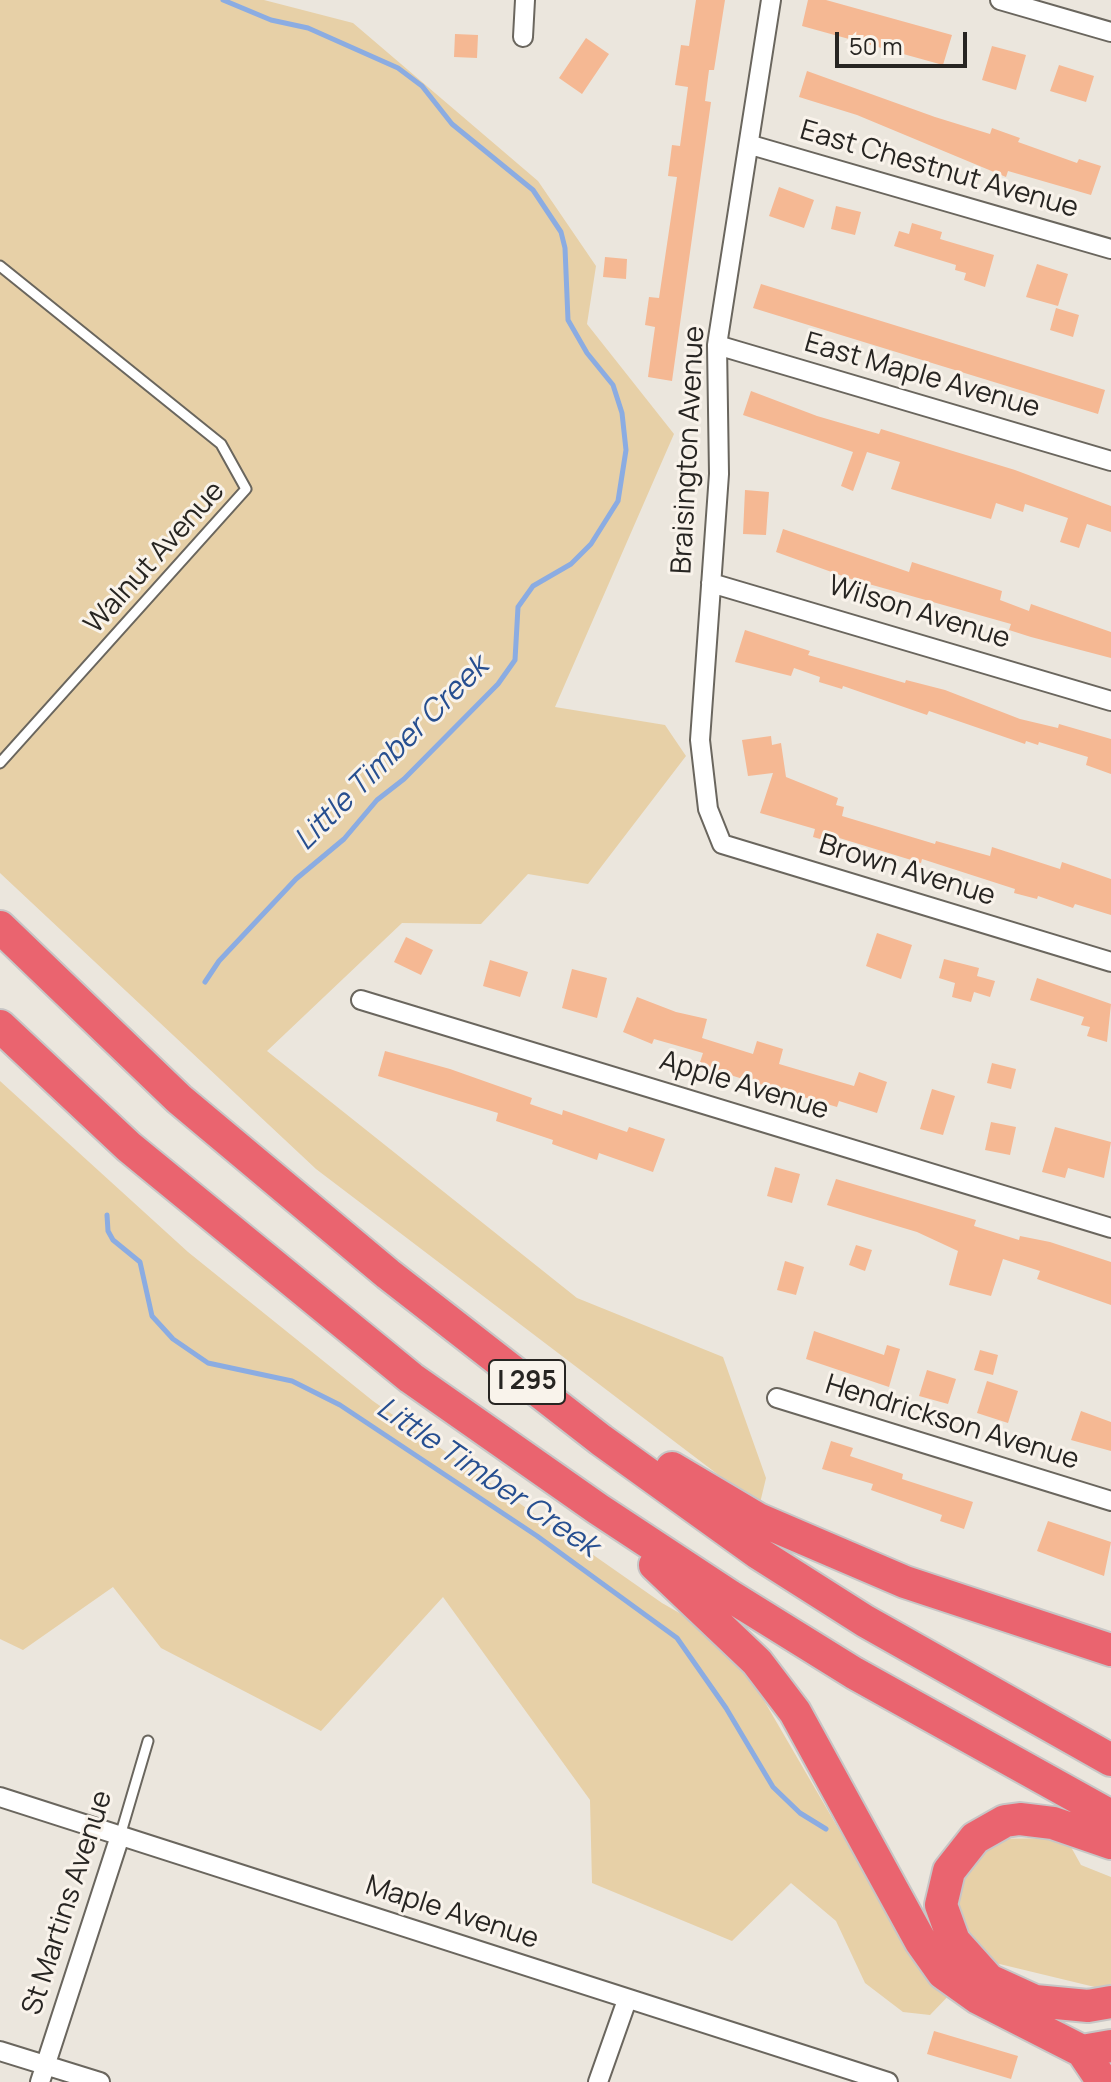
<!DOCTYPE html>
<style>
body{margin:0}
#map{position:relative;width:1111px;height:2082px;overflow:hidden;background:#ebe6dd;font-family:Manrope,sans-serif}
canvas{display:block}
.scale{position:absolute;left:835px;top:32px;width:132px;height:36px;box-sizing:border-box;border:4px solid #272522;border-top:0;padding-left:10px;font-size:24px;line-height:28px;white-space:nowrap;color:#272522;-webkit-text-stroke:6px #f9f3eb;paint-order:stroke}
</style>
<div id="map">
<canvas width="1111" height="2082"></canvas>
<div class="scale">50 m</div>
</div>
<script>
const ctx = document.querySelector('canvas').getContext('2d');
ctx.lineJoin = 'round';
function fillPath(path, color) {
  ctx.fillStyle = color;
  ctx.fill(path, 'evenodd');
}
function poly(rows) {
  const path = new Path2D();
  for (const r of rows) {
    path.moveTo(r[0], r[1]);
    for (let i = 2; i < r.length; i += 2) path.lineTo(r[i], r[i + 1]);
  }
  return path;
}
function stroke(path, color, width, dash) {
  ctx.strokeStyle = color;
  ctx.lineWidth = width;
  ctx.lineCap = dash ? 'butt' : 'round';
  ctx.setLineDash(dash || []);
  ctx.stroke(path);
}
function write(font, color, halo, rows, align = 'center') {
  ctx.font = font + ' Manrope,sans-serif';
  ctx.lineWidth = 6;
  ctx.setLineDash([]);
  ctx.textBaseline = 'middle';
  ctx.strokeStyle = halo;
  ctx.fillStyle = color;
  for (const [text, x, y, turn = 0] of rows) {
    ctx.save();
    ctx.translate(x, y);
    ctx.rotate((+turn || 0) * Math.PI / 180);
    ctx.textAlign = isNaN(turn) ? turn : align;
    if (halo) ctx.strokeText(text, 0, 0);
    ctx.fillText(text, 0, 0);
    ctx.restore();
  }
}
fillPath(poly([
 [0,0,264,0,353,23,538,181,596,266,587,324,674,434,555,707,665,725,686,756,588,884,528,874,481,924,402,923,267,1051,577,1298,723,1357,766,1478,760,1503,733,1486,316,1169,0,873],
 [0,1081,188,1252,373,1401,662,1603,730,1642,881,1902,962,1927,955,1880,981,1839,1066,1838,1081,1865,1111,1877,1111,1985,1103,1989,983,1960,930,2015,903,2012,865,1983,836,1921,791,1883,732,1941,592,1883,590,1800,443,1597,321,1731,161,1648,113,1587,23,1650,0,1639]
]), '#e7d0a7');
stroke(poly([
 [205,982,219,961,296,879,344,839,377,800,404,779,498,684,515,660,518,607,533,586,571,564,591,544,618,501,626,450,622,413,613,385,587,353,568,320,565,248,561,232,533,190,452,124,422,86,398,68,308,28,271,20,223,0],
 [107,1215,108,1231,113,1240,140,1262,152,1316,173,1339,208,1363,292,1381,340,1405,537,1536,677,1638,726,1708,773,1787,800,1813,826,1829]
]), '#8bace2', 5);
fillPath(poly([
 [696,0,725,0,714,70,709,70,705,101,711,102,672,381,648,377,655,327,645,325,649,297,659,298,677,177,668,176,672,145,680,146,688,87,675,85,681,45,689,46],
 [808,0,826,0,952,35,943,65,802,26],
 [455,34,478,35,477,58,454,57],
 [586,38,609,54,582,94,559,78],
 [992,46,1026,55,1016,90,982,80],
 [1059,65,1094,76,1086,102,1050,91],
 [807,71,935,117,990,134,992,128,1020,138,1018,142,1077,163,1079,159,1101,166,1091,195,1008,171,1006,177,857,115,799,97],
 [779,187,814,200,804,228,769,216],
 [836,206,861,212,855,235,831,229],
 [912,223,942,232,940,239,994,255,985,287,964,280,966,273,955,270,956,265,894,246,899,231,909,234],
 [605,257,627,259,626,279,603,277],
 [1037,264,1068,274,1058,306,1026,297],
 [761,284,1105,390,1098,414,753,308],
 [1056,308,1079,315,1073,337,1050,330],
 [751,391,817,416,879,434,881,429,1015,470,1111,506,1111,532,1087,524,1079,548,1060,542,1068,518,1025,504,1023,512,996,503,991,519,891,489,900,462,867,452,853,491,841,486,853,452,743,415],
 [745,490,769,492,766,535,743,534],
 [783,529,909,572,912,562,1002,591,1000,600,1029,611,1031,604,1111,632,1111,658,1031,637,1009,630,1011,624,851,579,776,552],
 [745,630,810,651,808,655,905,683,906,680,945,690,1020,719,1058,728,1059,724,1111,739,1111,774,1086,765,1088,757,1039,742,1038,745,1026,741,1025,744,929,711,927,715,843,686,842,689,819,682,820,677,794,668,791,676,735,662],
 [771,736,772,745,781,743,786,777,838,798,836,805,844,807,842,816,935,844,936,841,990,856,992,847,1060,869,1062,862,1111,879,1111,915,1075,904,1073,908,1038,896,1037,899,1014,893,1015,889,922,859,921,863,836,837,834,843,813,837,815,829,760,813,773,773,748,776,742,740],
 [877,933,912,945,901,979,866,966],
 [406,937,433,950,421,975,394,962],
 [944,959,979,968,977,976,995,981,990,997,974,992,971,1002,952,997,955,983,939,978],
 [490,960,528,972,520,997,483,986],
 [572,969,607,978,597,1018,562,1008],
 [1037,978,1111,1004,1107,1042,1087,1036,1090,1027,1081,1025,1084,1017,1030,1000],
 [637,997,676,1012,707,1019,702,1038,753,1054,757,1041,783,1049,779,1064,854,1086,859,1072,887,1082,877,1113,839,1101,837,1107,746,1080,699,1065,703,1053,654,1039,652,1044,623,1032],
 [385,1051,450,1069,532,1098,530,1104,562,1115,563,1110,627,1132,629,1127,665,1139,653,1172,599,1153,597,1160,552,1144,553,1140,496,1121,498,1113,378,1076],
 [992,1063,1016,1069,1011,1089,987,1083],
 [932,1089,955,1096,943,1135,920,1129],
 [991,1122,1016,1127,1010,1155,985,1150],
 [1055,1127,1111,1142,1104,1178,1068,1168,1065,1178,1042,1172],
 [775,1167,800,1174,792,1203,767,1196],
 [836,1179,976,1220,974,1226,1019,1240,1020,1236,1050,1242,1111,1262,1111,1305,1037,1279,1040,1271,1003,1259,991,1296,949,1285,958,1251,917,1232,827,1205],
 [856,1245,872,1250,865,1271,849,1265],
 [785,1261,804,1267,796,1295,777,1290],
 [814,1331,884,1355,887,1345,900,1349,889,1387,806,1359],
 [980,1350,998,1355,993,1375,974,1370],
 [927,1370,956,1379,948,1404,919,1396],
 [987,1381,1018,1391,1008,1423,977,1413],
 [1081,1411,1111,1422,1111,1451,1071,1440],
 [831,1441,853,1448,850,1456,903,1474,902,1479,973,1502,964,1529,940,1521,942,1515,871,1490,873,1484,822,1469],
 [1048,1521,1111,1542,1104,1576,1037,1551],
 [934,2031,1018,2056,1011,2079,927,2054]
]), '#f5b893');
const service = poly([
 [0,266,221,444,246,489,0,763],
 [120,1836,148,1741]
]);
const minor = poly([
 [771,0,717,345,719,474,700,740,708,809,722,844,1111,962],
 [1000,0,1111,32],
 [523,37,525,0],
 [751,145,1111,249],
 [717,345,1111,461],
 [711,583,1111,701],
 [361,1000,1111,1228],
 [777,1398,1111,1501],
 [0,1797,888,2082],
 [0,2051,100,2082],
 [40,2082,120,1836],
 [598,2082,627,2000]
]);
const motorway = poly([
 [0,927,179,1099,388,1274,601,1440,758,1553,865,1621,1111,1760],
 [0,1026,129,1147,411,1378,598,1509,730,1596,854,1673,1111,1816],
 [672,1468,758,1519,905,1582,1111,1650],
 [655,1565,757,1662,795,1712,921,1942,943,1973,978,1998,1082,2051,1103,2082],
 [1111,1843,1053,1823,1020,1819,1005,1821,975,1838,949,1871,941,1905,954,1941,989,1980,1035,2001,1088,2006,1111,2002],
 [1082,2051,1111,2046]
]);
stroke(service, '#6a665e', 13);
stroke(minor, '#6a665e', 22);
stroke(motorway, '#c7c6c6', 36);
stroke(service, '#fff', 9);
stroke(minor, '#fff', 18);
stroke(motorway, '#ea646f', 32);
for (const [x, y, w] of [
 [527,1382,76]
]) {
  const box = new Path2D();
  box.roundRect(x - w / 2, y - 22, w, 44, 6);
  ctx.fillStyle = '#f9f3eb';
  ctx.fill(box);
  stroke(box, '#272522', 2);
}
write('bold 26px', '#272522', null, [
 ["I 295",527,1382]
]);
write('28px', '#272522', '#f9f3eb', [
 ["East Chestnut Avenue",939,170,16],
 ["East Maple Avenue",922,376,16],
 ["Braisington Avenue",689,450,-87],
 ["Walnut Avenue",155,558,-48],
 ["Wilson Avenue",919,613,17],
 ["Brown Avenue",907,871,17],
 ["Apple Avenue",744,1086,17],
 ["Hendrickson Avenue",952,1423,17],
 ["St Martins Avenue",68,1903,-72],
 ["Maple Avenue",452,1913,18]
]);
write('italic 30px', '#274f90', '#f9f3eb', [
 ["Little Timber Creek",392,754,-45],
 ["Little Timber Creek",487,1478,34]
]);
</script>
